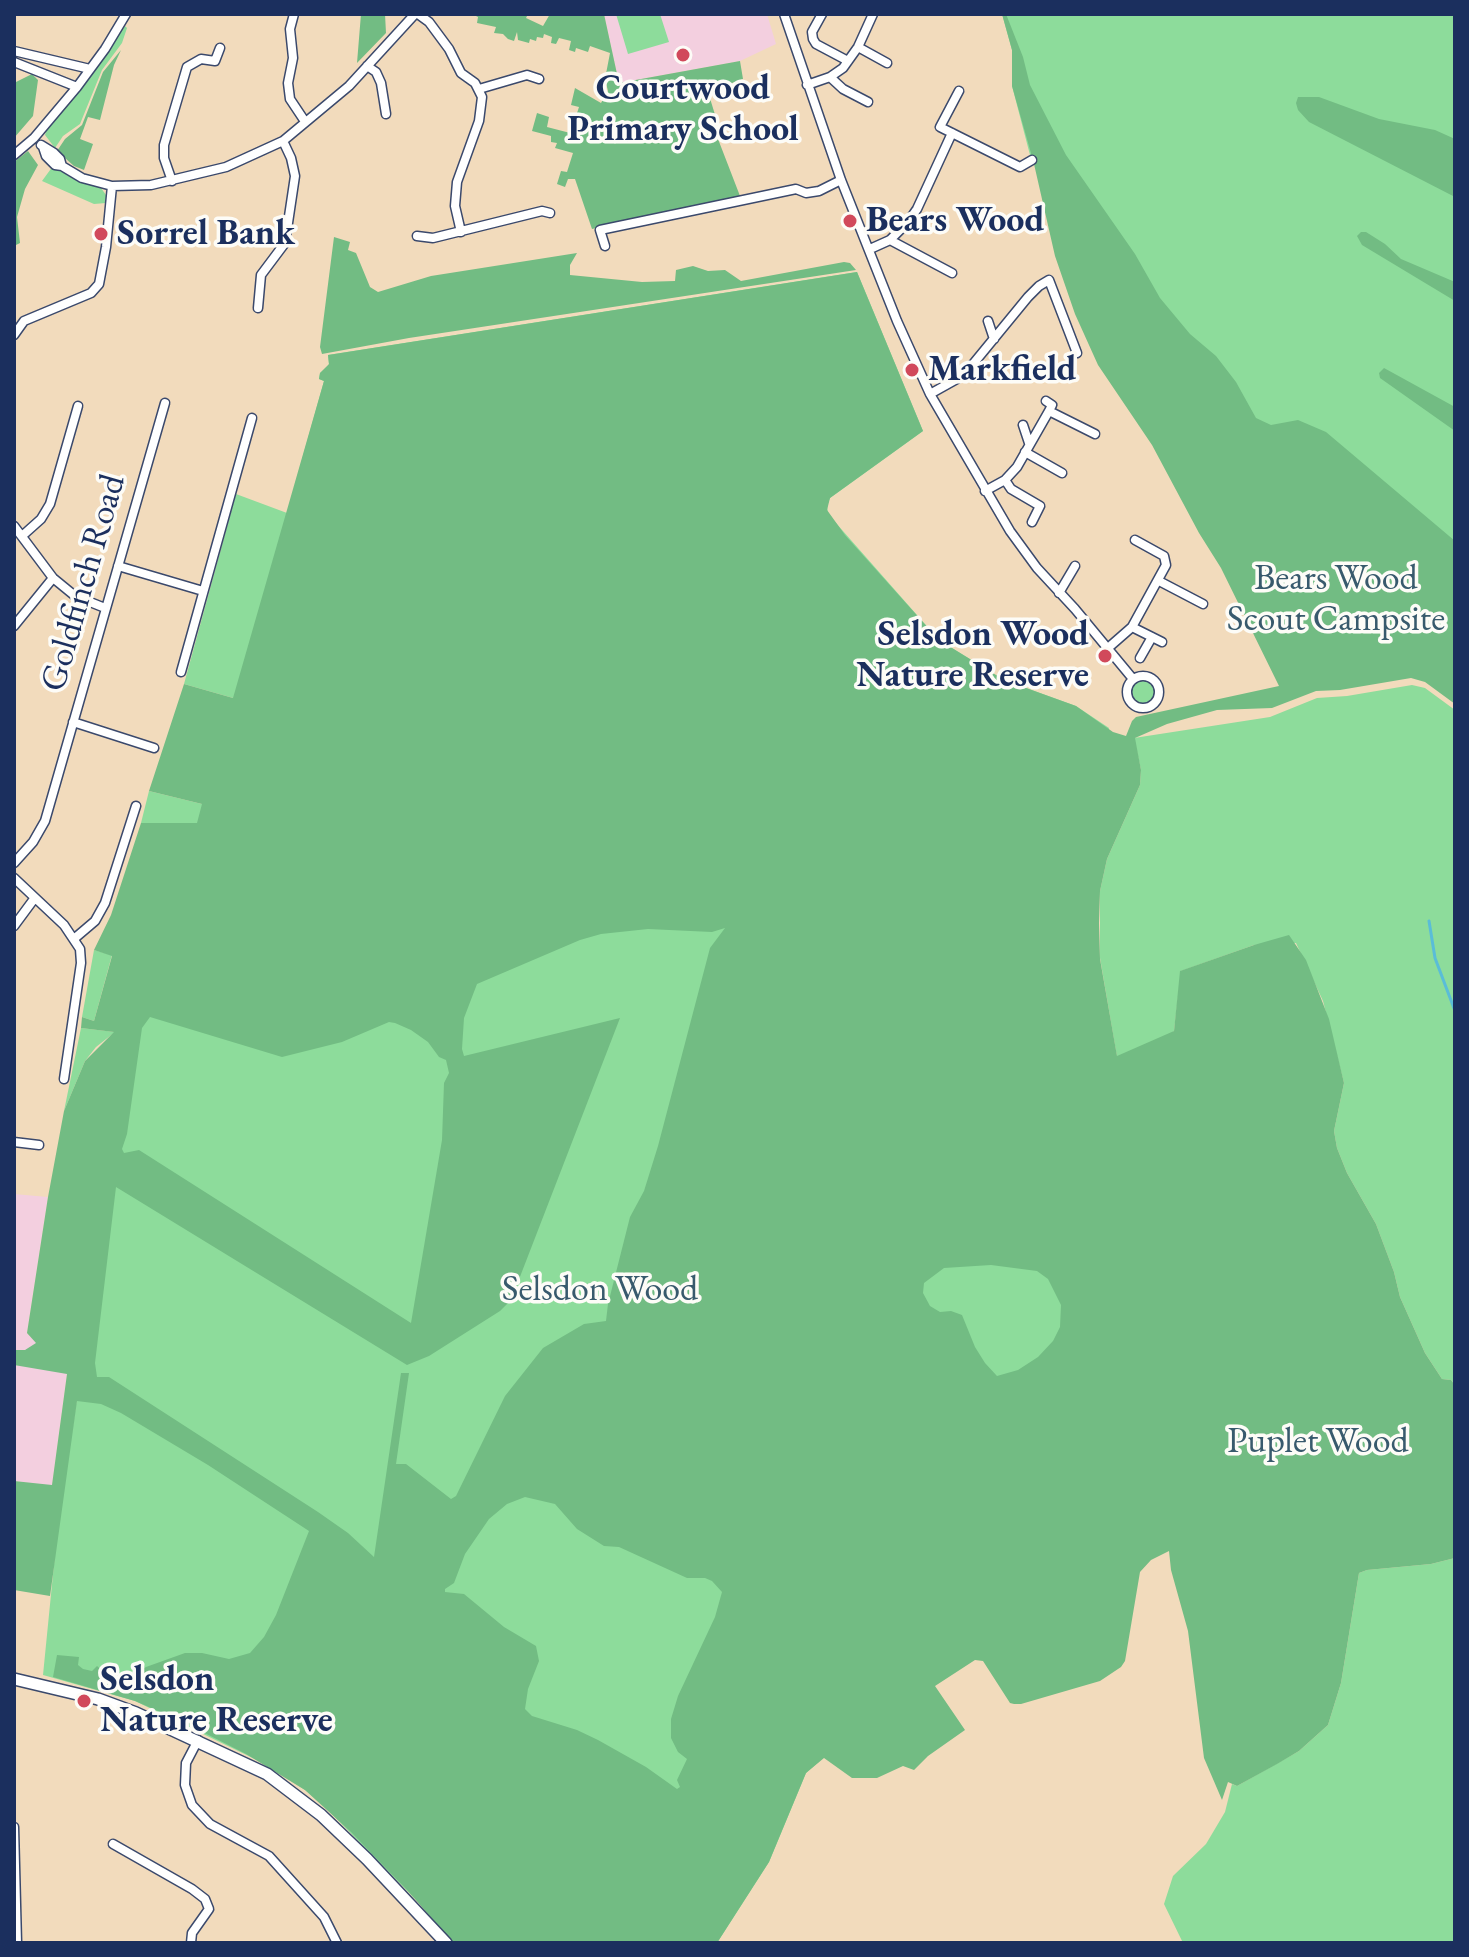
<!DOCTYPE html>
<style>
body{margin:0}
#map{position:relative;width:1469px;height:1957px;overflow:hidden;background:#f2dbbc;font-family:"EB Garamond",serif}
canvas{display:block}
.frame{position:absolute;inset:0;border:16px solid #1b2f5e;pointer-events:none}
</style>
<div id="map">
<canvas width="1469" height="1957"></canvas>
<div class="frame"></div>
</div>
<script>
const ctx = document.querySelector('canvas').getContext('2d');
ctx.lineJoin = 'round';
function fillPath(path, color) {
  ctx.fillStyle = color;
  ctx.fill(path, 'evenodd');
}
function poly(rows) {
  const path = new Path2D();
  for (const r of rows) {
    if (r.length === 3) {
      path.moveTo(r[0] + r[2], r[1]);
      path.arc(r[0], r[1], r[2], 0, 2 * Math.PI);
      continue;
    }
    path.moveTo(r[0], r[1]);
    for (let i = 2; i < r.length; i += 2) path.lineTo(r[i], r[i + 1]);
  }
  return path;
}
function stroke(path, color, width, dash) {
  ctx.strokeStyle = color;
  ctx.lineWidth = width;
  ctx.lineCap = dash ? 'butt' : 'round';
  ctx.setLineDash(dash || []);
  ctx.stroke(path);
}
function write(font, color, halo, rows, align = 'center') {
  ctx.font = font + ' "EB Garamond",serif';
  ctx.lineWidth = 7;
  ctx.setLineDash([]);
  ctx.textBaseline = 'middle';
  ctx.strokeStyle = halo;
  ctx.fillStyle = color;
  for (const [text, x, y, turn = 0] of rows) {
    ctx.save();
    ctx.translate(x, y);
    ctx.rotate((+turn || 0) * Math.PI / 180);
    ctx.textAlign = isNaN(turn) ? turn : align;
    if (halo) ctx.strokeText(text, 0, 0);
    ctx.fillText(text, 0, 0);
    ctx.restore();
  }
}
fillPath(poly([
 [604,14,767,14,776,44,740,61,619,83],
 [14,1194,48,1197,27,1333,67,1374,52,1486,14,1481]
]), '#f3cfdf');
fillPath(poly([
 [616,14,660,14,669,42,628,54],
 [1002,14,1455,14,1455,588,1273,439,1030,155,1012,86,1012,50],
 [125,26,127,28,122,43,102,70,80,124,63,136,55,148,45,135,47,129,94,72],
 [53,166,79,182,101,188,106,195,106,203,94,204,42,181],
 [857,272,923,431,830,498,827,505,828,514,939,640,1004,680,1076,706,1109,728,1090,813,1121,1308,856,1729,806,1773,769,1862,717,1943,414,1898,324,1806,305,1790,261,1762,135,1701,43,1675,57,1534,121,1099,196,823,141,823,149,791,202,804,233,698,184,684,236,494,287,513,324,381,319,379,320,373,329,365,328,355],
 [1143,693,12],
 [1412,685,1425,688,1455,710,1455,1385,1451,1380,1442,1379,1425,1353,1400,1297,1394,1272,1376,1224,1347,1173,1337,1148,1334,1131,1344,1083,1323,1001,1296,943,1254,945,1181,971,1174,1031,1170,1035,1117,1057,1100,958,1100,891,1107,859,1140,785,1141,770,1134,738,1270,717,1317,698,1347,696],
 [94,950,112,955,94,1021,82,1017],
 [81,1028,115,1032,96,1047,85,1061,64,1111],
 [1455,1558,1455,1943,1183,1943,1164,1904,1173,1876,1206,1844,1225,1812,1232,1784,1237,1786,1299,1751,1328,1725,1341,1683,1359,1573,1367,1570,1431,1564]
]), '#8ddc9b');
fillPath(poly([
 [361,14,385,14,386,33,357,63],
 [472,14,528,14,526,18,543,26,550,14,604,14,619,83,740,61,743,79,708,92,717,121,713,126,740,196,592,229,575,179,568,179,565,187,557,184,561,171,567,172,573,153,555,148,557,143,551,142,551,136,532,131,537,113,549,117,547,127,574,134,578,121,575,119,579,107,571,105,575,88,601,103,608,91,605,79,610,53,590,46,588,52,576,48,575,52,569,50,571,41,559,38,556,44,551,43,552,37,544,34,543,38,537,37,536,41,530,39,529,43,518,40,517,32,514,41,508,39,503,34,494,33,496,27,477,23,478,17],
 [1002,14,1006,14,1023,57,1030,85,1066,155,1135,254,1160,298,1190,334,1216,356,1236,382,1256,418,1271,425,1298,420,1326,432,1455,541,1455,704,1425,682,1411,678,1340,690,1316,691,1272,708,1217,710,1167,724,1135,738,1141,770,1140,785,1107,859,1100,891,1099,923,1100,959,1117,1056,1174,1031,1180,971,1254,945,1289,935,1306,960,1329,1019,1344,1083,1334,1131,1337,1148,1347,1173,1376,1224,1394,1272,1400,1297,1425,1353,1442,1379,1451,1380,1455,1385,1455,1558,1431,1564,1367,1570,1359,1573,1341,1683,1328,1725,1299,1751,1277,1764,1237,1786,1228,1782,1222,1800,1204,1758,1188,1631,1171,1570,1169,1551,1151,1560,1140,1572,1125,1661,1121,1667,1100,1681,1021,1704,1014,1704,1010,1703,983,1661,975,1660,935,1686,965,1730,928,1756,914,1770,903,1766,877,1778,852,1778,824,1758,806,1773,769,1862,717,1943,453,1943,408,1891,351,1832,305,1790,246,1754,183,1722,135,1701,53,1677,57,1655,79,1657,78,1665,83,1669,92,1671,97,1666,104,1672,127,1679,146,1667,185,1653,202,1653,229,1659,250,1653,264,1637,276,1615,309,1531,208,1465,121,1413,101,1404,77,1401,50,1596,14,1590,14,1481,52,1485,67,1374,14,1365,14,1350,25,1350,36,1343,27,1333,48,1197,64,1111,85,1061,114,1032,81,1028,82,1017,94,1021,112,956,94,950,111,915,141,823,197,823,202,804,149,791,184,684,233,698,324,381,319,379,320,373,329,364,328,355,857,272,923,431,830,498,827,510,845,535,939,640,1004,680,1076,706,1113,732,1126,736,1132,721,1136,717,1279,686,1221,568,1199,533,1152,445,1098,365,1075,314,1055,256,1034,164,1012,86,1012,50],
 [725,928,710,948,658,1146,644,1191,630,1217,608,1304,606,1321,584,1324,543,1348,505,1396,456,1496,451,1499,406,1464,396,1464,409,1373,401,1373,374,1557,348,1533,318,1512,109,1377,97,1377,95,1363,116,1187,407,1365,429,1356,500,1311,511,1300,620,1018,464,1056,462,1049,464,1018,477,984,580,940,601,934,648,929,712,932],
 [150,1017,282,1057,342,1042,389,1022,395,1023,411,1030,428,1042,439,1057,446,1060,449,1073,444,1083,442,1140,411,1323,139,1150,124,1153,122,1149,127,1134,142,1028],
 [991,1265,1037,1271,1048,1279,1061,1305,1060,1327,1053,1341,1038,1357,1018,1370,997,1376,985,1363,975,1347,962,1315,951,1311,940,1312,930,1306,923,1293,924,1283,944,1268],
 [525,1497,555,1504,577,1529,604,1546,619,1547,687,1578,705,1578,712,1581,722,1592,715,1617,678,1696,671,1719,671,1738,678,1752,687,1759,677,1780,680,1787,677,1789,646,1767,598,1740,577,1730,532,1716,525,1709,528,1689,539,1661,536,1646,504,1627,464,1594,445,1592,445,1589,454,1583,465,1554,489,1519,507,1504],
 [121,50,114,65,100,120,88,117,80,139,93,144,84,170,74,166,57,151,65,139,82,125,103,72],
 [32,74,38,80,33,116,14,138,14,83],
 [1298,97,1319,97,1379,119,1435,130,1455,139,1455,197,1309,122,1298,110,1296,103],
 [28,151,38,165,25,189,17,217,20,243,14,246,14,162],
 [1361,232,1366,232,1385,244,1401,259,1455,282,1455,301,1362,245,1357,236],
 [334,237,350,242,348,250,356,253,370,287,378,292,431,276,577,253,570,265,570,275,642,282,675,281,676,270,693,266,708,271,725,270,741,281,844,262,850,263,856,270,409,338,322,354,320,347],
 [1384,368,1455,407,1455,431,1380,378,1379,373]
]), '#72bc83');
stroke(poly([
 [1429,921,1435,958,1455,1011]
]), '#5abdd8', 3);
const street = poly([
 [294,14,290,29,293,58,288,83,290,99,304,120],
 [418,14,429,22,449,49,461,73,475,83,482,97,479,121,457,182,455,206,461,232],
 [784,14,841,180,897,321,930,394,1010,531,1037,568,1075,609,1133,679],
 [822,14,812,32,813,39,816,44,848,61],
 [858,47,887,63],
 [14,51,90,69],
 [14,62,77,87],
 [367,66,376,72,381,83,386,114],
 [830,77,843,89,868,102],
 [807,85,830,77,843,68,858,47,873,14],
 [479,89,527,75,539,79],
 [959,91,940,127,1020,167,1032,160],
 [41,145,54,153,60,159,62,166],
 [43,147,46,156,55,165,62,166,82,178,112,186,151,185,226,167,283,141,349,86,415,14],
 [14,155,34,138,77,87,105,49,126,14],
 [172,181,164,158,164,145,187,67,201,59,215,61,220,48],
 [417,236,433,238,542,211,550,213],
 [890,240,952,273],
 [605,246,600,230,796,189,806,193,819,191,841,180],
 [870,249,890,240,908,222,917,209,952,133],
 [258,308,261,275,285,243,295,176,291,158,283,141],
 [988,321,994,339],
 [14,335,24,321,91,293,99,284,106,247,112,186],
 [930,394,964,375,1028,297,1039,286,1049,280,1077,353],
 [1046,401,1052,405,1049,411],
 [1023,425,1029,443],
 [1025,452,1062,473],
 [1005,480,1011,489,1040,506,1032,522],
 [985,491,1005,480,1017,467,1049,411,1095,434],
 [14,526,53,578,75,596,105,608],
 [22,536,41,519,50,504,78,406],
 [118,566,203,591],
 [1159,581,1203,604],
 [1059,593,1075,566],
 [14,626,53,578],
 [1132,627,1162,642],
 [1108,648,1132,627,1166,565,1164,556,1135,540],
 [1140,658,1152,637],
 [181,672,252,418],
 [1143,692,16],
 [73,722,154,748],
 [14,863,33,842,45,821,165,403],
 [14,878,64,925,80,949,81,963,64,1079],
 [14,926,34,899],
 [75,938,95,921,105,903,136,806],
 [14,1142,39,1145],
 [198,1740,186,1763,185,1785,192,1805,210,1824,269,1856,324,1917,337,1943],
 [14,1827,17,1943],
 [113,1844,192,1889,205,1899,209,1909,192,1933,191,1943]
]);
const secondary = poly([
 [14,1679,98,1699,136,1713,267,1774,321,1815,367,1859,446,1943]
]);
stroke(street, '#3b496c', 11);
stroke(secondary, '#3b496c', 14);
stroke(street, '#fff', 8);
stroke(secondary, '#fff', 11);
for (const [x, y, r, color] of [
 [683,55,8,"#d1495b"],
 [850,221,8,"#d1495b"],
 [101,234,8,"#d1495b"],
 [912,370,8,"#d1495b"],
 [1105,656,8,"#d1495b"],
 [84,1701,8,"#d1495b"]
]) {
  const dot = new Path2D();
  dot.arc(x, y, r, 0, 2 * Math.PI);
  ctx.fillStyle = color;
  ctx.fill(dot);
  stroke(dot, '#fdfcf7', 3);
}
write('bold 36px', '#1b2f5e', '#fdfcf7', [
 ["Courtwood",683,89,"center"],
 ["Primary School",683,130,"center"],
 ["Bears Wood",866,221],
 ["Sorrel Bank",117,234],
 ["Markfield",928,370],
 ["Selsdon Wood",1089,635,"right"],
 ["Nature Reserve",1089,676,"right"],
 ["Selsdon",100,1680],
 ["Nature Reserve",100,1721]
], 'left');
write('36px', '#385a6d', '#fdfcf7', [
 ["Bears Wood",1336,579],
 ["Scout Campsite",1336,620],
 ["Selsdon Wood",600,1290],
 ["Puplet Wood",1318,1442]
]);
write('36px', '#1b2f5e', '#fdfcf7', [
 ["Goldfinch Road",84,583,-74]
]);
</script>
